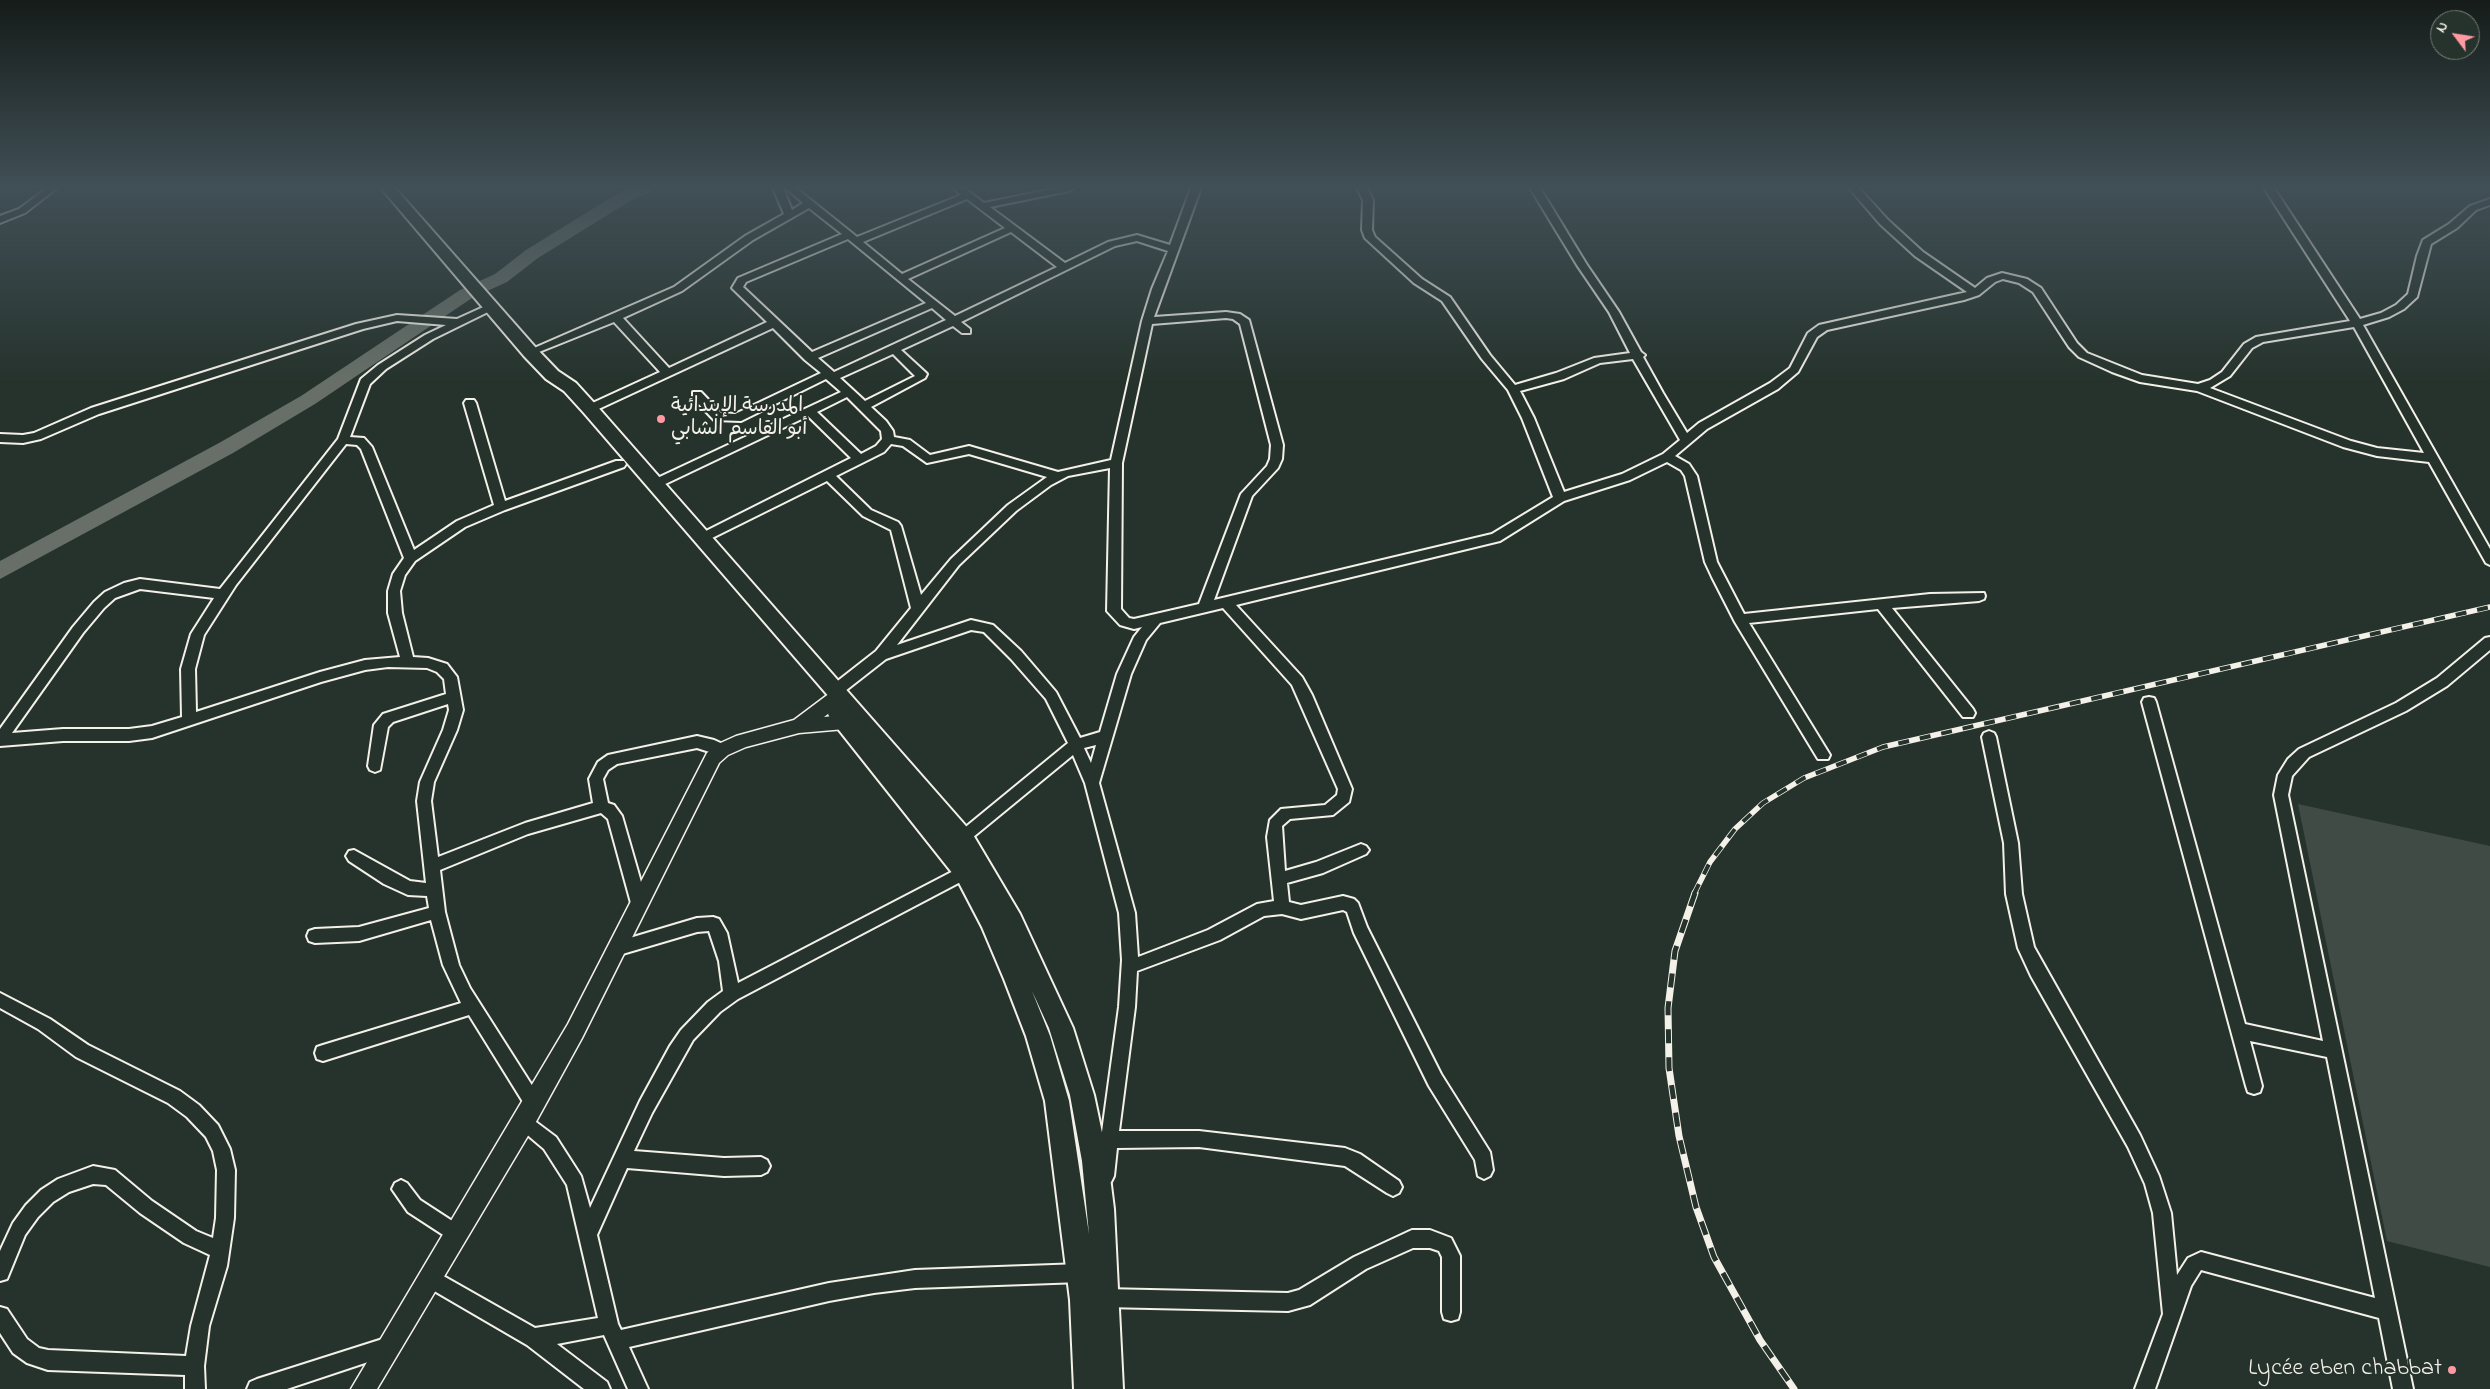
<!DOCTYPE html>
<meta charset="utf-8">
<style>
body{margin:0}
#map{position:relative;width:2490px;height:1389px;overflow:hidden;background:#26332d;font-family:"Indie Flower",sans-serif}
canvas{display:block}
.north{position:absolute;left:2430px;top:10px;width:50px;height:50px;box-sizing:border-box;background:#26332d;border:1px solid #787f78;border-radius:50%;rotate:301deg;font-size:14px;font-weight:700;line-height:20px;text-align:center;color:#f4f1e8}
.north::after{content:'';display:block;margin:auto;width:18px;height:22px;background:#ff9aa2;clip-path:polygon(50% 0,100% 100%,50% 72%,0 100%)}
</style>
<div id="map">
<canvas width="2490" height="1389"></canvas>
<div class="north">N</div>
</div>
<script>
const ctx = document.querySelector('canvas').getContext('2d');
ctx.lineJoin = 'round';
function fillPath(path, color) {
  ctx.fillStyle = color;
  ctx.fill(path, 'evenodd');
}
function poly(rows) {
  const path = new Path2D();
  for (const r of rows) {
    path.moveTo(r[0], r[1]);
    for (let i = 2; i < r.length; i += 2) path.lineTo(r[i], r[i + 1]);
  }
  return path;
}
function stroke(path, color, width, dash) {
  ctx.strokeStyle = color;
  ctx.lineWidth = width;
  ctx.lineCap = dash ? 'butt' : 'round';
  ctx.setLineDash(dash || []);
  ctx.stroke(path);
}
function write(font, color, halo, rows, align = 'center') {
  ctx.font = font + ' "Indie Flower","Playpen Sans Arabic",sans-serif';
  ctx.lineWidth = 4;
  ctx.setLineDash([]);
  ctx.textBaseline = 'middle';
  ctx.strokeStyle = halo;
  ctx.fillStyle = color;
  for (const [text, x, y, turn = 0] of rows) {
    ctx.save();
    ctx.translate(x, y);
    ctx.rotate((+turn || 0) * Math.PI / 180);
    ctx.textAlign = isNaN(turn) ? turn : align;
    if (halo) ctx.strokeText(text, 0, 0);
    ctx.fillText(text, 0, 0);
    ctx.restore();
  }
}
fillPath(poly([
 [2298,804,2490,846,2490,1267,2387,1241]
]), '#414b45');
fillPath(poly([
 [632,188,655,188,653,192,635,198,538,258,507,282,472,298,315,404,233,453,0,579,0,561,219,443,301,396,460,290,495,274,526,250,623,190,632,188]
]), '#676f68');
const minor = poly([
 [47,188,57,188,25,213,0,223,0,216,19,209,47,188],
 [773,188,783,188,792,210,803,203,786,188,796,188,857,237,961,195,953,188,964,188,984,203,1057,188,1074,188,1069,191,990,207,1065,263,1108,242,1137,235,1170,245,1191,188,1201,188,1154,317,1226,312,1240,314,1249,320,1283,445,1282,459,1278,468,1252,496,1214,600,1492,534,1553,497,1522,418,1508,390,1482,359,1442,301,1414,283,1365,238,1362,230,1363,200,1357,188,1367,188,1373,200,1372,230,1375,237,1422,279,1450,297,1490,355,1515,385,1556,373,1594,358,1630,353,1609,312,1577,265,1530,188,1540,188,1587,265,1619,312,1641,352,1645,355,1643,357,1663,393,1687,433,1699,423,1770,383,1790,368,1808,333,1819,325,1967,292,1915,256,1880,224,1849,188,1859,188,1888,220,1923,252,1975,288,1987,278,2002,273,2027,279,2041,288,2077,343,2087,353,2142,375,2198,384,2210,380,2222,372,2244,344,2256,337,2350,321,2264,188,2274,188,2360,319,2381,313,2396,305,2408,294,2417,256,2423,240,2449,224,2470,206,2490,199,2490,205,2476,210,2457,228,2431,244,2417,297,2404,309,2389,317,2363,325,2490,549,2490,565,2486,563,2429,462,2377,456,2343,447,2197,391,2140,382,2112,372,2079,357,2069,347,2033,292,2019,283,2003,279,1995,282,1979,295,1964,300,1827,330,1817,337,1798,372,1778,389,1707,429,1675,456,1689,464,1697,476,1717,562,1744,614,1930,594,1984,593,1985,596,1984,599,1979,601,1892,608,1973,709,1975,713,1973,717,1963,717,1878,609,1749,623,1830,755,1828,759,1818,759,1735,622,1712,577,1705,562,1685,476,1681,470,1667,462,1630,480,1564,501,1500,541,1236,605,1302,677,1312,695,1352,789,1349,802,1333,815,1290,819,1282,826,1285,871,1316,862,1361,844,1366,846,1369,850,1366,854,1323,873,1287,883,1289,902,1301,905,1343,896,1354,899,1358,903,1367,927,1441,1074,1490,1152,1493,1170,1490,1176,1484,1179,1478,1176,1475,1160,1429,1086,1354,933,1347,912,1343,910,1301,919,1282,914,1264,916,1220,940,1137,971,1135,1007,1119,1131,1199,1131,1345,1148,1360,1154,1399,1181,1402,1187,1399,1193,1393,1196,1387,1193,1345,1166,1199,1147,1117,1148,1114,1176,1111,1182,1105,1185,1099,1182,1096,1176,1119,1007,1122,960,1119,913,1085,783,1073,755,961,847,956,849,951,847,949,843,951,839,1068,743,1046,699,1011,659,984,632,971,630,886,659,840,695,830,695,828,691,830,687,876,651,911,608,891,530,863,516,827,481,706,541,698,541,696,538,698,535,851,458,808,416,659,487,651,487,649,484,651,481,841,392,826,379,741,421,714,420,693,398,693,392,701,392,721,413,735,414,821,373,805,360,773,328,590,413,584,409,586,406,660,372,614,322,534,354,526,354,525,352,674,287,745,236,784,214,773,188],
 [967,199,1005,228,902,274,863,242,967,199],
 [809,208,842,234,738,278,732,288,767,322,669,368,623,318,682,291,753,240,809,208],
 [1011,232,1057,267,955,316,908,279,1011,232],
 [848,239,926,303,812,352,743,287,746,282,848,239],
 [1137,241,1168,251,1152,289,1142,321,1111,460,1058,472,969,446,930,455,910,440,894,437,893,431,886,421,871,407,925,378,927,374,925,372,901,350,953,326,962,333,970,333,970,329,961,322,1115,246,1137,241],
 [932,308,946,320,834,372,818,358,932,308],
 [1226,318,1233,319,1240,324,1271,445,1270,459,1267,466,1241,494,1199,604,1134,619,1129,618,1121,609,1122,463,1152,324,1226,318],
 [2354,327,2424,453,2377,448,2351,441,2210,388,2230,376,2252,348,2263,342,2354,327],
 [893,354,915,376,865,401,840,378,893,354],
 [1633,359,1680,440,1663,454,1622,474,1564,492,1534,418,1520,391,1564,379,1600,363,1633,359],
 [847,397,881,431,882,439,876,446,861,454,817,412,847,397],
 [891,444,903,446,927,463,969,454,1047,477,1008,505,951,559,921,595,901,526,898,522,871,510,836,476,884,452,891,444],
 [1110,468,1107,611,1120,625,1134,629,1142,627,1134,637,1117,674,1100,732,1080,738,1056,692,1021,651,993,625,971,620,897,645,959,565,1016,511,1051,485,1068,476,1110,468],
 [1223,608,1292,685,1338,789,1337,795,1325,805,1281,809,1270,820,1267,837,1274,901,1257,904,1208,930,1138,957,1135,913,1099,783,1131,674,1146,640,1160,623,1223,608],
 [1096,745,1091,763,1084,748,1096,745],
 [490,304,494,305,494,309,433,339,386,369,370,384,350,437,364,438,372,447,414,550,457,521,494,505,464,403,466,400,474,400,476,403,505,501,616,461,624,461,626,464,624,467,505,510,465,527,415,561,405,575,400,591,402,613,413,657,428,658,447,664,457,677,463,710,457,730,434,782,431,801,438,857,525,823,593,803,589,779,598,762,608,755,697,736,714,740,727,746,729,750,727,754,722,756,697,748,617,764,608,770,603,779,608,803,614,805,622,816,647,903,644,908,639,910,634,908,631,903,608,819,601,813,528,834,440,870,445,912,459,965,470,988,540,1098,543,1104,540,1110,534,1112,528,1110,469,1015,323,1061,317,1059,315,1053,317,1047,323,1045,461,1003,443,965,431,920,359,941,315,943,309,941,307,936,309,931,315,929,359,927,429,908,427,896,408,895,384,884,349,861,346,856,349,851,354,850,410,881,426,883,417,801,420,782,443,730,449,710,448,704,393,722,388,727,380,770,375,772,370,770,368,766,374,725,383,714,446,694,444,679,437,672,427,668,388,667,365,670,321,682,152,738,129,741,63,741,0,746,0,729,73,627,94,602,105,592,124,583,140,579,220,589,338,439,361,379,378,365,425,335,446,325,397,321,363,329,99,414,41,439,23,443,0,442,0,434,23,435,34,433,91,408,356,324,397,315,457,319,490,304],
 [346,444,357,445,361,449,404,558,393,574,388,591,388,613,400,657,365,660,320,672,196,712,195,669,204,635,236,585,346,444],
 [140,589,214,598,191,634,181,669,182,717,152,726,129,729,63,729,12,733,83,633,104,608,115,598,140,589],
 [2490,637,2490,650,2447,686,2406,711,2309,757,2292,776,2288,795,2413,1389,2393,1389,2379,1318,2201,1270,2191,1286,2155,1389,2135,1389,2163,1314,2153,1213,2145,1184,2128,1147,2031,976,2018,948,2006,894,2004,843,1982,737,1984,733,1989,731,1994,733,1996,737,2018,843,2022,894,2034,947,2140,1135,2159,1176,2171,1213,2177,1275,2188,1258,2201,1252,2375,1298,2327,1057,2250,1041,2262,1086,2260,1092,2254,1094,2248,1092,2246,1086,2142,702,2144,698,2149,697,2154,698,2156,702,2245,1024,2323,1041,2274,795,2278,775,2288,759,2299,749,2396,703,2437,678,2485,638,2490,637],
 [965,865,970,867,973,872,970,877,738,999,720,1012,693,1040,652,1113,634,1151,724,1158,761,1157,767,1160,770,1166,767,1172,761,1175,724,1176,627,1168,597,1235,618,1324,621,1330,829,1283,915,1270,1081,1264,1088,1266,1090,1273,1088,1280,1081,1282,915,1288,874,1293,829,1301,629,1347,648,1389,628,1389,604,1335,557,1344,607,1382,610,1389,584,1389,527,1345,424,1285,422,1278,424,1271,431,1269,535,1328,598,1318,567,1185,544,1149,518,1127,515,1121,518,1115,524,1113,556,1137,581,1176,590,1208,640,1101,670,1046,681,1030,708,1002,723,991,719,961,709,931,697,932,619,955,613,953,611,948,613,943,697,918,713,917,719,919,727,933,738,983,965,865],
 [0,993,50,1019,88,1045,180,1091,199,1105,218,1125,230,1149,235,1170,234,1218,227,1266,209,1326,204,1366,205,1389,185,1389,185,1375,48,1370,27,1363,13,1353,0,1333,0,1307,7,1309,27,1339,39,1348,48,1350,186,1356,191,1326,210,1255,184,1243,140,1213,106,1185,93,1184,69,1192,53,1202,38,1217,25,1235,7,1279,0,1281,0,1251,13,1223,26,1205,41,1190,58,1179,93,1166,115,1170,152,1201,196,1231,213,1238,216,1218,217,1170,213,1151,206,1137,187,1117,168,1103,76,1057,38,1029,0,1008,0,993],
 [401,1180,407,1183,420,1200,463,1228,466,1234,463,1240,457,1243,451,1240,408,1212,392,1189,395,1183,401,1180],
 [1412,1230,1430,1230,1451,1238,1460,1256,1460,1312,1458,1319,1451,1321,1444,1319,1442,1312,1442,1257,1439,1251,1430,1248,1413,1248,1366,1269,1310,1305,1288,1311,1104,1307,1097,1305,1095,1298,1097,1291,1104,1289,1288,1293,1299,1290,1354,1257,1412,1230],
 [389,1337,396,1339,398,1346,396,1353,389,1355,287,1389,247,1389,250,1382,257,1379,389,1337]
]);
const tertiary = poly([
 [840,688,846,690,849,695,846,700,824,717,844,715,855,711,861,713,864,718,861,723,845,729,799,733,746,747,728,755,719,763,582,1038,532,1129,377,1389,351,1389,568,1024,707,753,716,745,736,736,794,720,834,690,840,688]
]);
const secondary = poly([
 [381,188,395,188,536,348,558,371,576,383,596,405,972,833,1020,914,1073,1028,1094,1095,1108,1161,1114,1209,1123,1389,1074,1389,1070,1300,1045,1101,1026,1036,1004,979,982,927,957,879,831,720,828,714,831,708,837,706,584,413,564,391,546,379,524,356,381,188],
 [1032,991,1049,1028,1070,1095,1082,1161,1089,1234,1069,1101,1050,1036,1032,991]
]);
stroke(minor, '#f4f1e8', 4);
stroke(tertiary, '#f4f1e8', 3);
stroke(secondary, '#f4f1e8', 4);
fillPath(minor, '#26332d');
fillPath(tertiary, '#26332d');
fillPath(secondary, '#26332d');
const railFar1 = poly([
 [1694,894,1710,862,1735,829,1763,803,1804,778,1883,747,2490,607]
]);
const rail = poly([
 [1695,893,1675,951,1668,1008,1669,1068,1679,1136,1696,1207,1714,1257,1760,1340,1794,1389]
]);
stroke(railFar1, '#f4f1e8', 5.5);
stroke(rail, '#f4f1e8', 7);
stroke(railFar1, '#26332d', 4, [11]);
stroke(rail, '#26332d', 5, [14]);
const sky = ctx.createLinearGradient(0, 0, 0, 382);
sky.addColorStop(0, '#151c19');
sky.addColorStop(0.49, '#415057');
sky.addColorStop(1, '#41505700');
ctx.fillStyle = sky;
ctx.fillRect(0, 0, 2490, 382);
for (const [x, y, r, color] of [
 [661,419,5,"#ff9aa2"],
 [2452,1370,5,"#ff9aa2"]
]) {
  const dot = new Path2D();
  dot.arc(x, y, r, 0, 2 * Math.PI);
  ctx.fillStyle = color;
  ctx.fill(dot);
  stroke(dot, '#26332d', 2);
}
write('20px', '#f4f1e8', '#26332d', [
 ["المدرسة الإبتدائية",671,408],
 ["أبو القاسم الشابي",671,431]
], 'left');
write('24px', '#f4f1e8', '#26332d', [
 ["Lycée eben chabbat",2442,1370]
], 'right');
</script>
